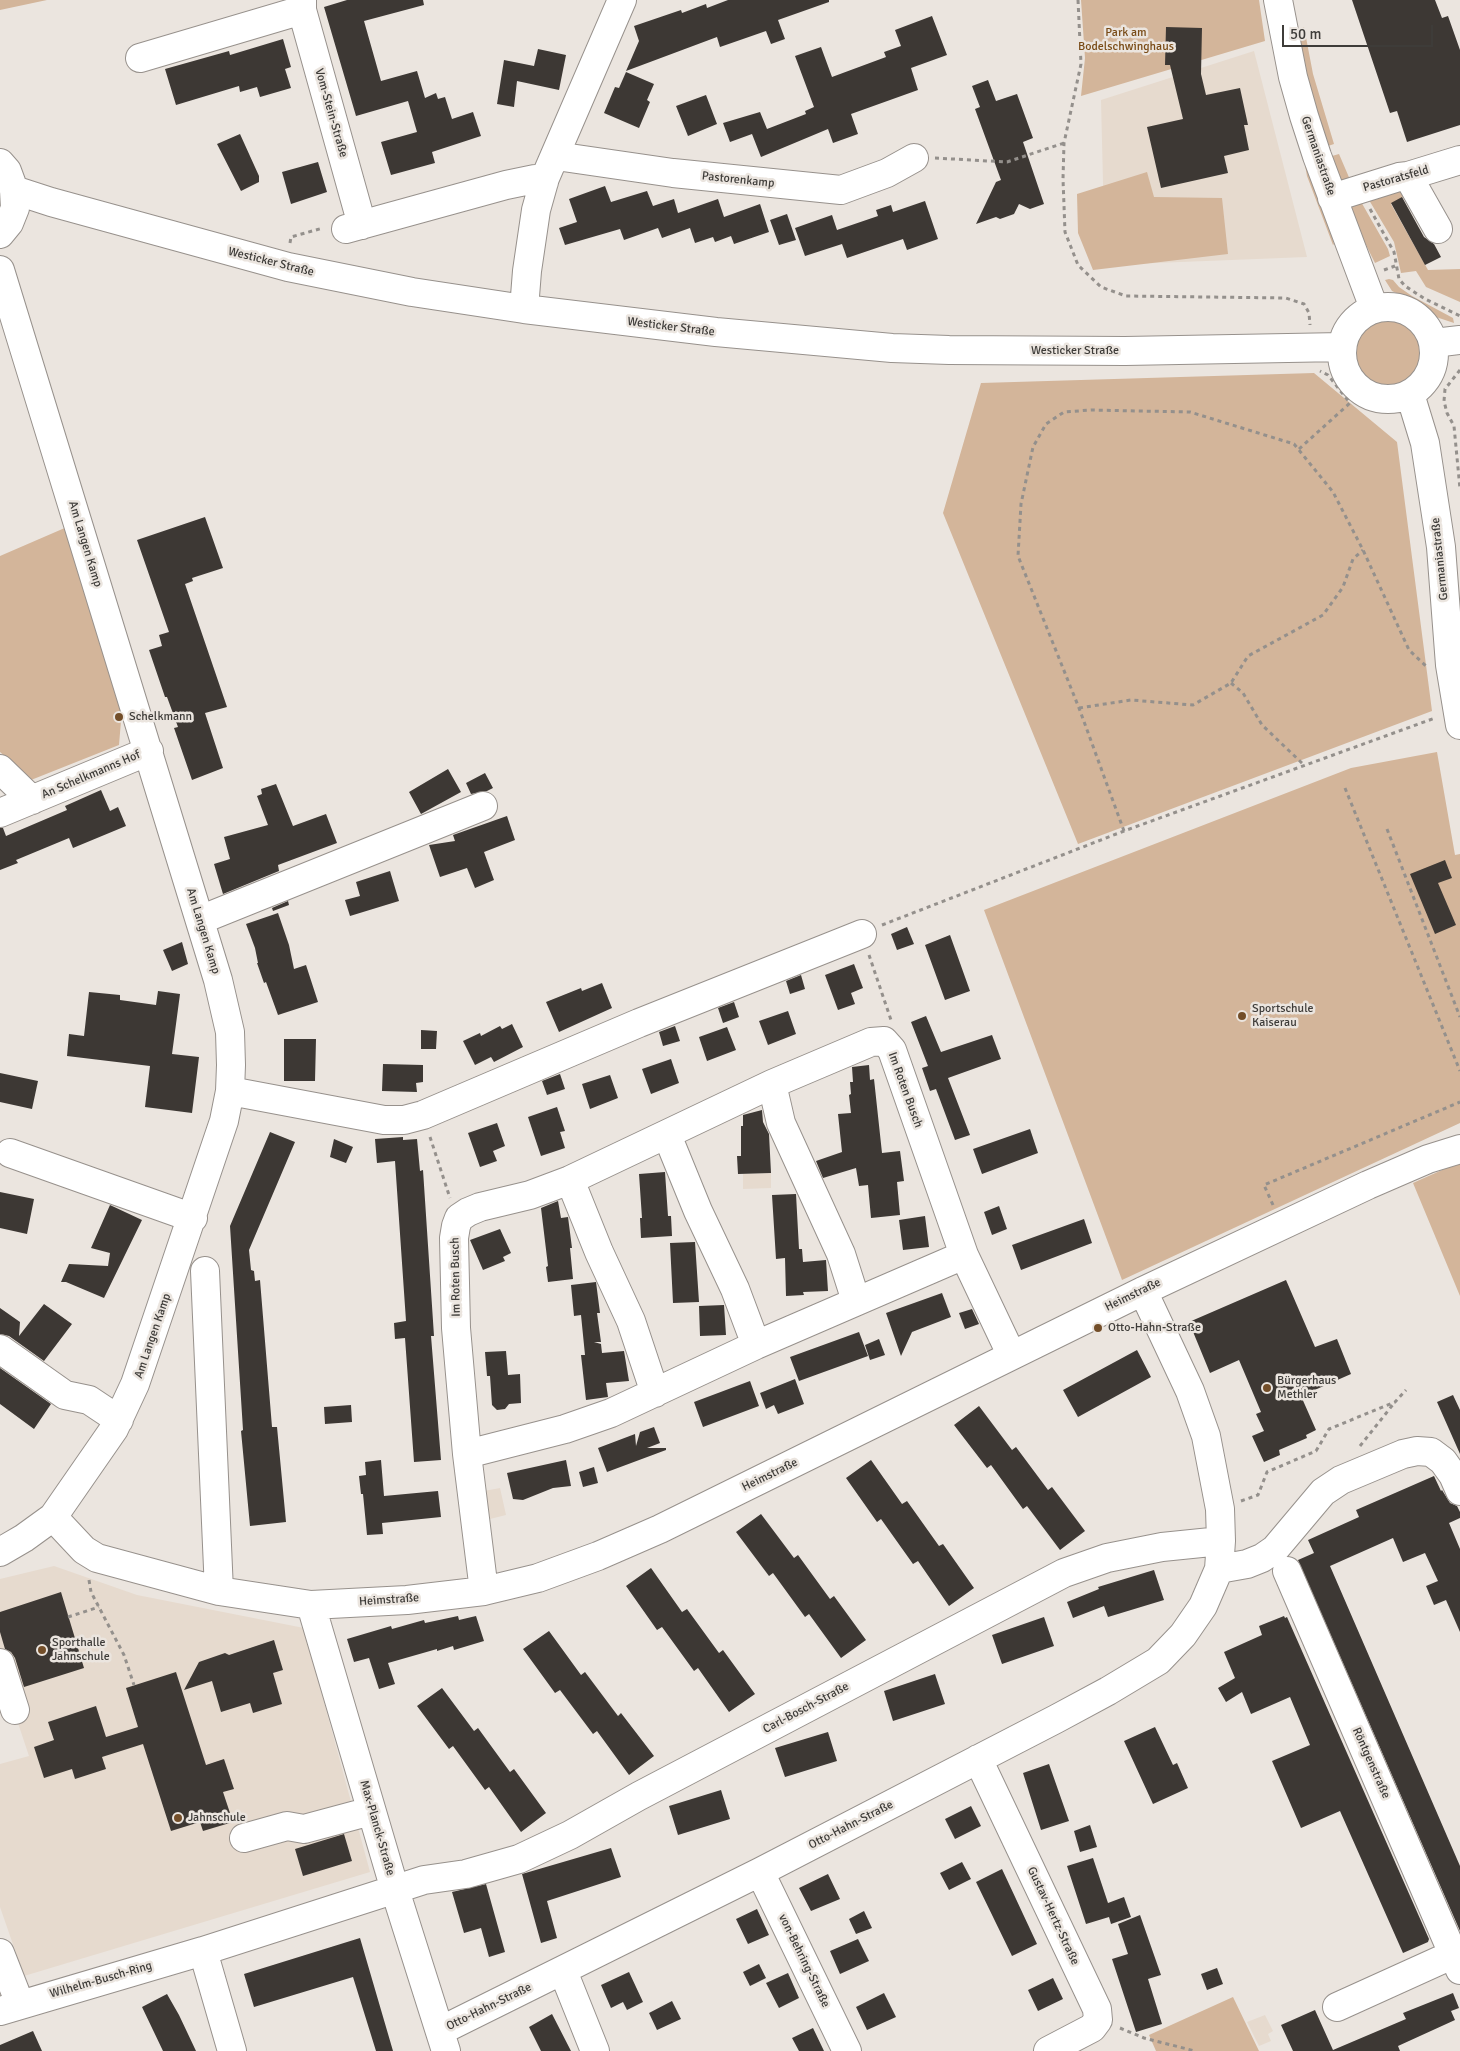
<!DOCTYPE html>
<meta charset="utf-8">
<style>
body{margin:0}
#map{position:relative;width:1460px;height:2051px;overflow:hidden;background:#ebe5df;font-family:Signika,sans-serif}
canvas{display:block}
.scale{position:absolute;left:1282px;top:25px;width:151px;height:22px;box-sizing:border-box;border:2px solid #3e3c39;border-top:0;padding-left:6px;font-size:15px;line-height:18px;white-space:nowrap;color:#3e3c39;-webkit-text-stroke:4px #ebe5df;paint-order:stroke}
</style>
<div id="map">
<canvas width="1460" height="2051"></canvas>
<div class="scale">50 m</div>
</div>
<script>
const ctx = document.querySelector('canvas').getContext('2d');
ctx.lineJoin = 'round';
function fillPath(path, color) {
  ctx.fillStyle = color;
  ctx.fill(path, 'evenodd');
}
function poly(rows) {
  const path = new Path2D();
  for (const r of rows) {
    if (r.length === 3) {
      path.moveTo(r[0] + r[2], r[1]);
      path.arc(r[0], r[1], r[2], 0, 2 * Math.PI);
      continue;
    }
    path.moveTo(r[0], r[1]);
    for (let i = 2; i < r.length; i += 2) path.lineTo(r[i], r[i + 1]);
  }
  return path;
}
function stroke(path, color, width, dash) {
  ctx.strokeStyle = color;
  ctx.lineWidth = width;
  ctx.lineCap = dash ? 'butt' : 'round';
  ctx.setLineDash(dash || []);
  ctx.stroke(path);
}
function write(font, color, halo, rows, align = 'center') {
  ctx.font = font + ' Signika,sans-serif';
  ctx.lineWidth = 5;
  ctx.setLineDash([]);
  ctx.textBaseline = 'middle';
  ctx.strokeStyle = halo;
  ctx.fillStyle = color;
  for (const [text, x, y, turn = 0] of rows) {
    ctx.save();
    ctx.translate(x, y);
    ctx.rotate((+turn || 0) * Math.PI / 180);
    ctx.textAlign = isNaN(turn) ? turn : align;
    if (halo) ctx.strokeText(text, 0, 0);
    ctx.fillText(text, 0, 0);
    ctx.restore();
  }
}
fillPath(poly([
 [1254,51,1307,257,1105,265,1101,100],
 [771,1173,771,1188,743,1189,743,1174],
 [500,1488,506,1515,490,1519,484,1491],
 [54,1566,137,1595,304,1628,370,1872,24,1976,0,1907,0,1764,29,1756,0,1669,0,1579],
 [1265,2015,1273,2031,1268,2034,1271,2041,1259,2046,1247,2022]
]), '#e6dace');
fillPath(poly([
 [0,0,47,0,0,10],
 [1081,0,1259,0,1265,41,1081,96,1085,58],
 [1304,27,1313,74,1334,144,1322,148,1293,30],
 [1339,154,1351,182,1343,184,1325,158],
 [1311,164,1334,244,1333,245,1307,176,1305,165],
 [1147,172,1154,197,1222,198,1228,254,1093,270,1078,233,1077,194],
 [1398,186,1407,195,1391,204,1428,270,1460,269,1460,302,1426,287,1416,271,1401,273,1394,242,1369,200],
 [1360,200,1388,249,1390,256,1375,263,1350,213,1348,204],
 [1389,279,1393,280,1399,287,1412,296,1453,318,1454,323,1436,317,1418,303,1392,291,1385,280],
 [1390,353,37],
 [1314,373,1397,442,1432,711,1078,844,943,513,981,383],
 [67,527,122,709,119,745,31,780,0,752,0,556],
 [1437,752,1455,855,1460,854,1460,1123,1122,1280,984,910,1351,768],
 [1460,1162,1460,1296,1413,1183],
 [1233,1997,1259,2051,1156,2051,1149,2035]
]), '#d3b59a');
fillPath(poly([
 [347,0,423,0,424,5,364,21,381,81,417,71,425,98,436,93,438,99,445,97,452,119,473,112,481,136,432,152,435,163,391,175,381,142,417,132,408,101,356,116,324,7],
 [728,0,829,0,829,2,778,20,785,39,771,44,766,31,720,47,717,37,626,71,639,41,634,26,681,10,682,13,706,4,707,8],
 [1352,0,1435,0,1442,18,1448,16,1460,50,1460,125,1407,142,1397,111,1390,113],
 [932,16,947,55,911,68,918,90,851,114,858,134,833,143,828,129,761,157,752,134,730,142,723,123,760,112,767,129,806,114,805,111,814,107,795,56,821,47,832,77,886,57,884,52,901,46,895,30],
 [1166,27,1202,28,1201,74,1206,95,1240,88,1248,125,1244,125,1249,150,1224,156,1228,173,1161,188,1147,127,1183,119,1170,65,1165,65],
 [283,39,291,67,285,69,291,88,260,97,257,87,240,92,239,86,176,105,165,69,229,51,230,55],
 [538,49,566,55,559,90,517,81,514,107,497,104,504,60,534,66],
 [626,72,654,84,647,100,650,102,639,128,604,113,615,87,619,88],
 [988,80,996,101,1017,94,1033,138,1023,142,1044,204,1030,209,1019,204,1014,214,1000,219,996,217,976,224,996,182,1001,180,975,109,980,107,972,86],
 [706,95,717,124,688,136,676,106],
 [240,134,259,176,259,182,241,191,217,144],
 [318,162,327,192,291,204,282,172],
 [605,186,611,202,647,191,653,206,674,199,678,213,718,199,724,217,760,204,769,232,734,244,731,236,715,242,713,237,695,243,690,228,662,238,658,228,624,240,620,229,565,245,559,228,577,222,569,199],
 [1402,197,1424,237,1434,244,1441,257,1425,265,1391,203],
 [925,201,938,239,907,250,903,239,847,258,842,244,805,256,795,228,832,215,837,230,878,216,876,210,891,205,893,212],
 [787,214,796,240,779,245,770,220],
 [205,517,223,568,192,578,193,581,185,584,227,707,205,713,223,768,192,780,174,728,178,727,167,697,165,697,149,650,162,646,159,635,169,632,137,540],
 [448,769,461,792,421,814,409,792],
 [485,773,493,788,487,791,471,794,466,783],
 [276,784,293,826,326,814,337,843,278,865,279,871,223,894,214,864,230,859,224,837,268,825,257,796,262,794,261,789],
 [101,790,110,811,118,807,126,826,73,848,69,838,16,860,18,863,0,870,0,828,3,828,6,836,67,810,65,806],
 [507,816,515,840,484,852,494,880,475,888,467,868,440,877,429,845,455,841,453,835],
 [1445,860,1452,878,1438,883,1456,925,1435,934,1410,874],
 [390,871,399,901,350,916,345,900,360,896,356,882],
 [288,901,289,905,273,911,272,908],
 [278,913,289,945,294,969,306,965,318,1002,278,1015,266,982,264,983,257,963,258,963,255,948,246,924],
 [907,927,914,944,897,950,891,934],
 [950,935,970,991,945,1000,925,945],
 [182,942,188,964,172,971,163,950],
 [854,964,863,988,851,993,855,1004,838,1010,825,975],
 [801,975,805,989,790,994,786,981],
 [602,983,612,1008,559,1032,546,1002,581,988,582,991],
 [158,991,180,994,172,1054,199,1057,192,1113,145,1107,150,1066,67,1056,69,1034,84,1036,89,992,120,995,120,1000,156,1005],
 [734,1002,739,1017,723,1023,718,1008],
 [788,1011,796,1034,768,1045,759,1021],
 [926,1016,941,1052,992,1035,1001,1059,948,1078,970,1135,955,1140,936,1089,930,1091,922,1068,928,1066,911,1022],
 [512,1024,523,1047,494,1062,491,1057,475,1065,463,1041,480,1033,481,1036,500,1026,502,1029],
 [675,1026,680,1041,663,1046,659,1032],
 [727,1027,736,1050,707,1061,699,1037],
 [421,1030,437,1031,436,1049,421,1049],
 [284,1039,316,1039,315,1081,284,1081],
 [671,1059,679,1083,651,1094,642,1069],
 [383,1064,423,1065,423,1082,416,1083,417,1092,382,1091],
 [869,1065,870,1080,874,1079,882,1153,900,1151,904,1181,897,1182,900,1215,871,1218,868,1185,859,1186,856,1168,823,1178,816,1161,842,1152,838,1114,851,1113,849,1095,851,1094,850,1082,853,1082,852,1067],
 [0,1073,38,1081,32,1109,0,1102],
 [560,1074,565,1089,547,1095,542,1081],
 [610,1075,618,1098,590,1109,582,1084],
 [557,1107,565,1131,560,1132,565,1148,541,1156,528,1117],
 [762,1110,763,1122,769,1134,771,1173,738,1174,737,1156,741,1156,741,1126,743,1126,743,1115],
 [497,1123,505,1146,493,1151,497,1161,480,1167,468,1133],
 [1030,1129,1038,1153,982,1174,973,1149],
 [270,1132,295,1142,249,1250,251,1270,254,1271,255,1281,260,1280,272,1427,277,1427,286,1522,250,1526,241,1431,243,1430,230,1226],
 [403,1137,403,1140,417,1139,420,1171,423,1170,434,1336,431,1336,441,1460,414,1462,405,1338,395,1339,394,1323,406,1321,395,1161,377,1163,375,1139],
 [334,1139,353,1147,346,1163,330,1157],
 [665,1172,668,1216,671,1216,672,1236,641,1238,640,1218,642,1218,639,1174],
 [0,1192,34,1199,27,1234,0,1228],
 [796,1194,799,1249,802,1249,803,1262,826,1260,828,1291,803,1292,804,1295,786,1296,785,1258,776,1259,772,1195],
 [558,1201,561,1218,568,1217,572,1248,570,1248,573,1279,548,1282,546,1267,548,1266,541,1208],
 [110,1205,142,1220,104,1298,66,1282,61,1282,69,1264,108,1266,110,1253,91,1248],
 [999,1206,1007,1229,992,1235,984,1212],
 [925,1216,929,1247,903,1250,899,1220],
 [1084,1219,1092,1243,1021,1270,1012,1245],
 [500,1229,511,1253,503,1257,505,1261,483,1270,470,1240],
 [695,1242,699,1302,673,1303,670,1243],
 [1286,1280,1315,1347,1337,1339,1351,1374,1301,1396,1316,1430,1306,1435,1307,1438,1279,1450,1280,1455,1264,1462,1252,1436,1264,1431,1256,1414,1261,1412,1239,1360,1210,1373,1189,1322],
 [596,1282,600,1313,597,1313,601,1342,594,1342,601,1344,602,1353,624,1351,629,1381,606,1383,608,1397,586,1400,581,1355,585,1355,581,1315,574,1316,571,1285],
 [942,1293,951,1317,912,1332,901,1356,886,1313],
 [44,1304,72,1324,44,1361,9,1336,0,1334,0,1308,20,1322,19,1336],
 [724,1305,726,1335,700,1336,699,1306],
 [972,1309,979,1324,965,1329,959,1313],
 [859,1332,868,1356,799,1381,790,1357],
 [879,1339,885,1355,870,1360,865,1345],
 [1137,1350,1151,1377,1078,1417,1063,1390],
 [506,1351,508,1375,520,1374,521,1403,509,1404,505,1409,497,1410,492,1405,490,1376,487,1376,485,1352],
 [0,1368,51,1404,34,1429,0,1404],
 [795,1379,804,1404,778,1414,774,1405,766,1409,760,1393],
 [750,1381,759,1406,703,1427,694,1402],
 [1453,1395,1460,1410,1460,1454,1437,1402],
 [351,1405,352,1422,325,1424,324,1407],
 [979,1406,1012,1450,1016,1447,1048,1490,1052,1487,1085,1531,1060,1550,1027,1506,1023,1509,991,1465,987,1468,954,1425],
 [654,1427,660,1443,647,1448,666,1448,666,1450,607,1472,598,1448,635,1434,636,1446,640,1432],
 [381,1460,384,1496,438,1491,441,1517,382,1523,383,1534,367,1535,363,1494,361,1494,359,1476,366,1475,365,1462],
 [566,1460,571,1486,553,1488,523,1500,513,1499,507,1473],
 [871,1460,902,1504,907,1501,939,1546,943,1544,974,1588,949,1606,918,1561,913,1564,881,1519,877,1522,846,1478],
 [594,1467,598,1483,583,1487,579,1472],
 [1434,1476,1441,1491,1442,1490,1450,1503,1457,1506,1460,1512,1460,1518,1449,1523,1460,1549,1460,1632,1446,1600,1434,1605,1426,1586,1438,1581,1425,1553,1403,1562,1393,1538,1330,1566,1460,1866,1460,1931,1298,1560,1314,1553,1308,1540,1359,1517,1356,1510],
 [761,1514,794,1558,798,1555,830,1599,834,1596,866,1640,841,1658,809,1614,805,1617,773,1573,769,1576,736,1532],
 [651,1568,682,1612,687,1609,719,1653,723,1650,755,1694,729,1712,698,1668,694,1671,662,1627,657,1630,626,1586],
 [1154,1570,1164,1600,1108,1617,1104,1606,1073,1618,1067,1602,1099,1589,1098,1587],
 [61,1592,84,1668,24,1687,15,1658,11,1652,5,1649,0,1632,0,1612],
 [458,1616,459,1620,476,1616,484,1641,454,1650,453,1646,437,1651,437,1649,388,1663,395,1684,379,1689,369,1658,354,1662,347,1639,391,1626,392,1629,424,1620,425,1623],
 [1284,1616,1285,1618,1287,1617,1429,1939,1428,1942,1403,1953,1340,1811,1301,1828,1272,1761,1310,1745,1290,1697,1251,1714,1242,1692,1226,1702,1218,1688,1235,1678,1224,1652,1262,1635,1259,1626],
 [1044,1617,1054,1646,1002,1664,992,1635],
 [549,1631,581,1675,585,1672,618,1716,621,1713,654,1756,629,1775,597,1731,593,1734,560,1690,555,1693,523,1649],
 [274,1640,283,1670,273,1673,282,1704,253,1713,250,1703,221,1712,212,1681,184,1690,199,1662,225,1653,229,1655],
 [176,1672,206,1765,224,1759,234,1789,223,1792,233,1822,203,1831,200,1822,171,1831,143,1744,102,1757,106,1769,75,1779,72,1769,44,1778,34,1747,54,1740,48,1722,96,1706,106,1737,138,1727,126,1688],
 [935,1674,945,1704,893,1721,884,1691],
 [442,1688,474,1731,478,1728,510,1772,514,1769,546,1813,521,1832,489,1787,485,1790,453,1746,449,1749,417,1706],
 [1155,1727,1173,1765,1177,1763,1188,1788,1153,1804,1124,1741],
 [828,1732,837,1761,785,1777,775,1748],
 [1049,1764,1069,1821,1041,1830,1023,1773],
 [721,1790,730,1819,678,1835,669,1806],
 [971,1806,981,1826,955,1839,945,1819],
 [1090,1825,1097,1847,1080,1852,1074,1831],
 [344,1834,352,1861,303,1876,295,1849],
 [611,1848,621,1877,547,1901,557,1938,541,1943,522,1874],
 [1093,1858,1108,1903,1124,1897,1131,1917,1111,1924,1109,1917,1086,1924,1067,1866],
 [962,1862,971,1879,949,1890,940,1873],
 [1002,1869,1037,1944,1012,1956,976,1882],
 [828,1874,840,1899,811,1911,799,1888],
 [486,1884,505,1952,489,1957,481,1928,464,1933,452,1892],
 [757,1909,769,1935,748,1944,736,1919],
 [864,1911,872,1928,856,1934,849,1919],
 [1140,1915,1161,1975,1148,1979,1162,2024,1136,2032,1112,1959,1128,1954,1118,1924],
 [360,1938,393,2051,376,2051,353,1977,254,2007,244,1974],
 [858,1939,869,1961,840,1974,830,1951],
 [759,1964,766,1978,750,1986,743,1972],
 [1217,1968,1223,1984,1207,1990,1201,1974],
 [629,1972,643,2002,627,2010,623,2002,611,2008,601,1985],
 [788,1973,799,1998,779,2008,766,1983],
 [1053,1978,1063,1999,1038,2011,1028,1990],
 [884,1993,896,2017,867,2030,856,2007],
 [1453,1993,1459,2008,1451,2011,1455,2020,1398,2046,1400,2051,1293,2051,1281,2025,1315,2010,1333,2050,1406,2019,1403,2013],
 [167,1994,179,2015,196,2051,163,2051,142,2007],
 [672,2001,681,2019,657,2030,649,2013],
 [552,2014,571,2051,541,2051,529,2027],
 [813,2028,824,2051,799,2051,792,2038],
 [33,2031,42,2051,0,2051,0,2045]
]), '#3d3834');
const minor = poly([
 [302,0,302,10,362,225],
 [1278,0,1293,77,1304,116,1317,156,1374,308],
 [140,58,302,10],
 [556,156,673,173,841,190,887,173,914,158],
 [0,163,7,171,14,190,15,208,9,223,0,234],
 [1408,176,1438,229],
 [14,190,51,202,288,267,412,292,524,309,716,332,892,348,949,350,1125,351,1342,347],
 [1332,198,1399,177,1408,176,1460,160],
 [346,229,506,185,535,179,544,182],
 [0,270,218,980,230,1032,231,1065,230,1091,224,1121,135,1384,114,1429,53,1517,24,1538,0,1552],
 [1388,353,46],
 [524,309,527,271,536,210,545,178,622,0],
 [1434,343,1460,340],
 [1410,394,1425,443,1441,547,1450,665,1460,725],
 [0,769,32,800],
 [0,813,149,751],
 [200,920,483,806],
 [772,1084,781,1123,841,1254,856,1301],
 [230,1091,384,1120,404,1120,423,1115,639,1023,862,934],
 [667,1135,698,1211,735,1289,756,1345],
 [10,1153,193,1218],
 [570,1180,599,1252,631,1321,655,1393],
 [205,1271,219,1591],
 [0,1349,65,1395,89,1400,119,1420],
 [467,1454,565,1429,611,1413,756,1345,964,1255],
 [53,1517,84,1550,97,1558,219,1591,311,1605,407,1600,484,1591,538,1578,598,1556,660,1529,1143,1291,1368,1185,1428,1159,1460,1149],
 [1219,1569,1247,1564,1262,1558,1275,1549,1323,1492,1341,1480,1403,1454,1417,1451,1431,1452,1443,1461,1453,1475,1460,1491],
 [1287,1571,1460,1970],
 [484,1591,467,1454,456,1328,454,1238,456,1226,459,1218,468,1212,480,1207,530,1195,570,1180,772,1084,871,1042,884,1041,892,1050,964,1255,1011,1354],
 [311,1605,395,1890,446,2051],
 [0,1663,15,1710],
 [978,1759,1097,2009,1098,2020,1092,2028,1048,2051],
 [244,1838,287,1826,304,1829,371,1811],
 [760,1872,847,2051],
 [0,1953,20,2004],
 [563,1971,595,2051],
 [1337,2007,1454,1954],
 [0,2011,203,1951],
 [440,2031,760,1872,1056,1719,1108,1691,1158,1661,1183,1635,1203,1606,1219,1569,1221,1541,1220,1509,1206,1436,1190,1391,1143,1291],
 [232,2051,203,1951,424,1880,466,1874,519,1859,570,1835,639,1796,1064,1573,1107,1558,1162,1547,1221,1541]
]);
stroke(minor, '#97918c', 30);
stroke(poly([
 [1078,0,1081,64,1064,143,1063,179,1065,232,1078,265,1101,287,1126,296,1286,298,1304,304,1309,313,1310,325],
 [935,158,1007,162,1064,143],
 [1370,209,1394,252,1399,279,1405,286,1425,299,1460,316],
 [290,243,291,237,323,228],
 [1384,270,1395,266],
 [1460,370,1445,389,1444,401,1447,413,1454,426,1460,489],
 [1299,449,1350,403,1328,375,1320,371],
 [1231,683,1243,693,1262,725,1304,765],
 [1079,708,1131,700,1193,705,1231,683,1248,656,1323,615,1343,587,1353,559,1363,550],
 [1345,788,1460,1071],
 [1387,829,1460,1017],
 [1124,831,1079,708,1018,556,1021,504,1033,447,1046,424,1064,412,1091,410,1190,412,1294,444,1333,492,1363,550,1409,650,1427,667],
 [882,925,1124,831,1435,718],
 [869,955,891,1020],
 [430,1137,450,1198],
 [1273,1205,1264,1185,1460,1102],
 [1360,1446,1395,1402],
 [1241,1501,1258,1495,1267,1472,1316,1451,1329,1429,1395,1402,1406,1390],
 [89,1580,91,1592,124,1655,134,1685],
 [68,1617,99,1607],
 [1120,2028,1144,2038,1195,2051]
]), '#94908c', 3, [4, 4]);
stroke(minor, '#fff', 28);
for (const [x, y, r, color] of [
 [119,717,5,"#734e29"],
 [1242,1016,5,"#734e29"],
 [1098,1328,5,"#734e29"],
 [1267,1388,5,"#734e29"],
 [42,1650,5,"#734e29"],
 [178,1818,5,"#734e29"]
]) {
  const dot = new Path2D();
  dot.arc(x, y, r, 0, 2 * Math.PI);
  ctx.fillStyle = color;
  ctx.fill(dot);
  stroke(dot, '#ebe5df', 2);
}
write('12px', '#794b16', '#ebe5df', [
 ["Park am",1126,33],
 ["Bodelschwinghaus",1126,47]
]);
write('12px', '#3e3c39', '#ebe5df', [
 ["Vom-Stein-Straße",331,113,74],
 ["Germaniastraße",1318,156,71],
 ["Pastoratsfeld",1396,179,-16],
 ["Pastorenkamp",738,180,6],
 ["Westicker Straße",271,262,14],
 ["Westicker Straße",671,327,7],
 ["Westicker Straße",1075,351],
 ["Am Langen Kamp",85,544,73],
 ["Germaniastraße",1440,559,-96],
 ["An Schelkmanns Hof",91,775,-23],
 ["Am Langen Kamp",203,931,73],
 ["Im Roten Busch",905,1090,70],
 ["Im Roten Busch",456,1277,-91],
 ["Heimstraße",1133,1295,-26],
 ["Am Langen Kamp",153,1336,-71],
 ["Heimstraße",770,1475,-26],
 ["Heimstraße",389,1600,-4],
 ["Carl-Bosch-Straße",806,1708,-28],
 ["Röntgenstraße",1371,1763,66],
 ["Otto-Hahn-Straße",851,1825,-27],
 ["Max-Planck-Straße",377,1828,74],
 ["Gustav-Hertz-Straße",1053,1916,65],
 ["von-Behring-Straße",804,1961,64],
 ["Wilhelm-Busch-Ring",101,1980,-16],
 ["Otto-Hahn-Straße",489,2007,-26]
]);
write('12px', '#3e3c39', '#ebe5df', [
 ["Schelkmann",129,717],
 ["Sportschule",1252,1009],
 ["Kaiserau",1252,1023],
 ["Otto-Hahn-Straße",1108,1328],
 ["Bürgerhaus",1277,1381],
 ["Methler",1277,1395],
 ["Sporthalle",52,1643],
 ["Jahnschule",52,1657],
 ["Jahnschule",188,1818]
], 'left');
</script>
